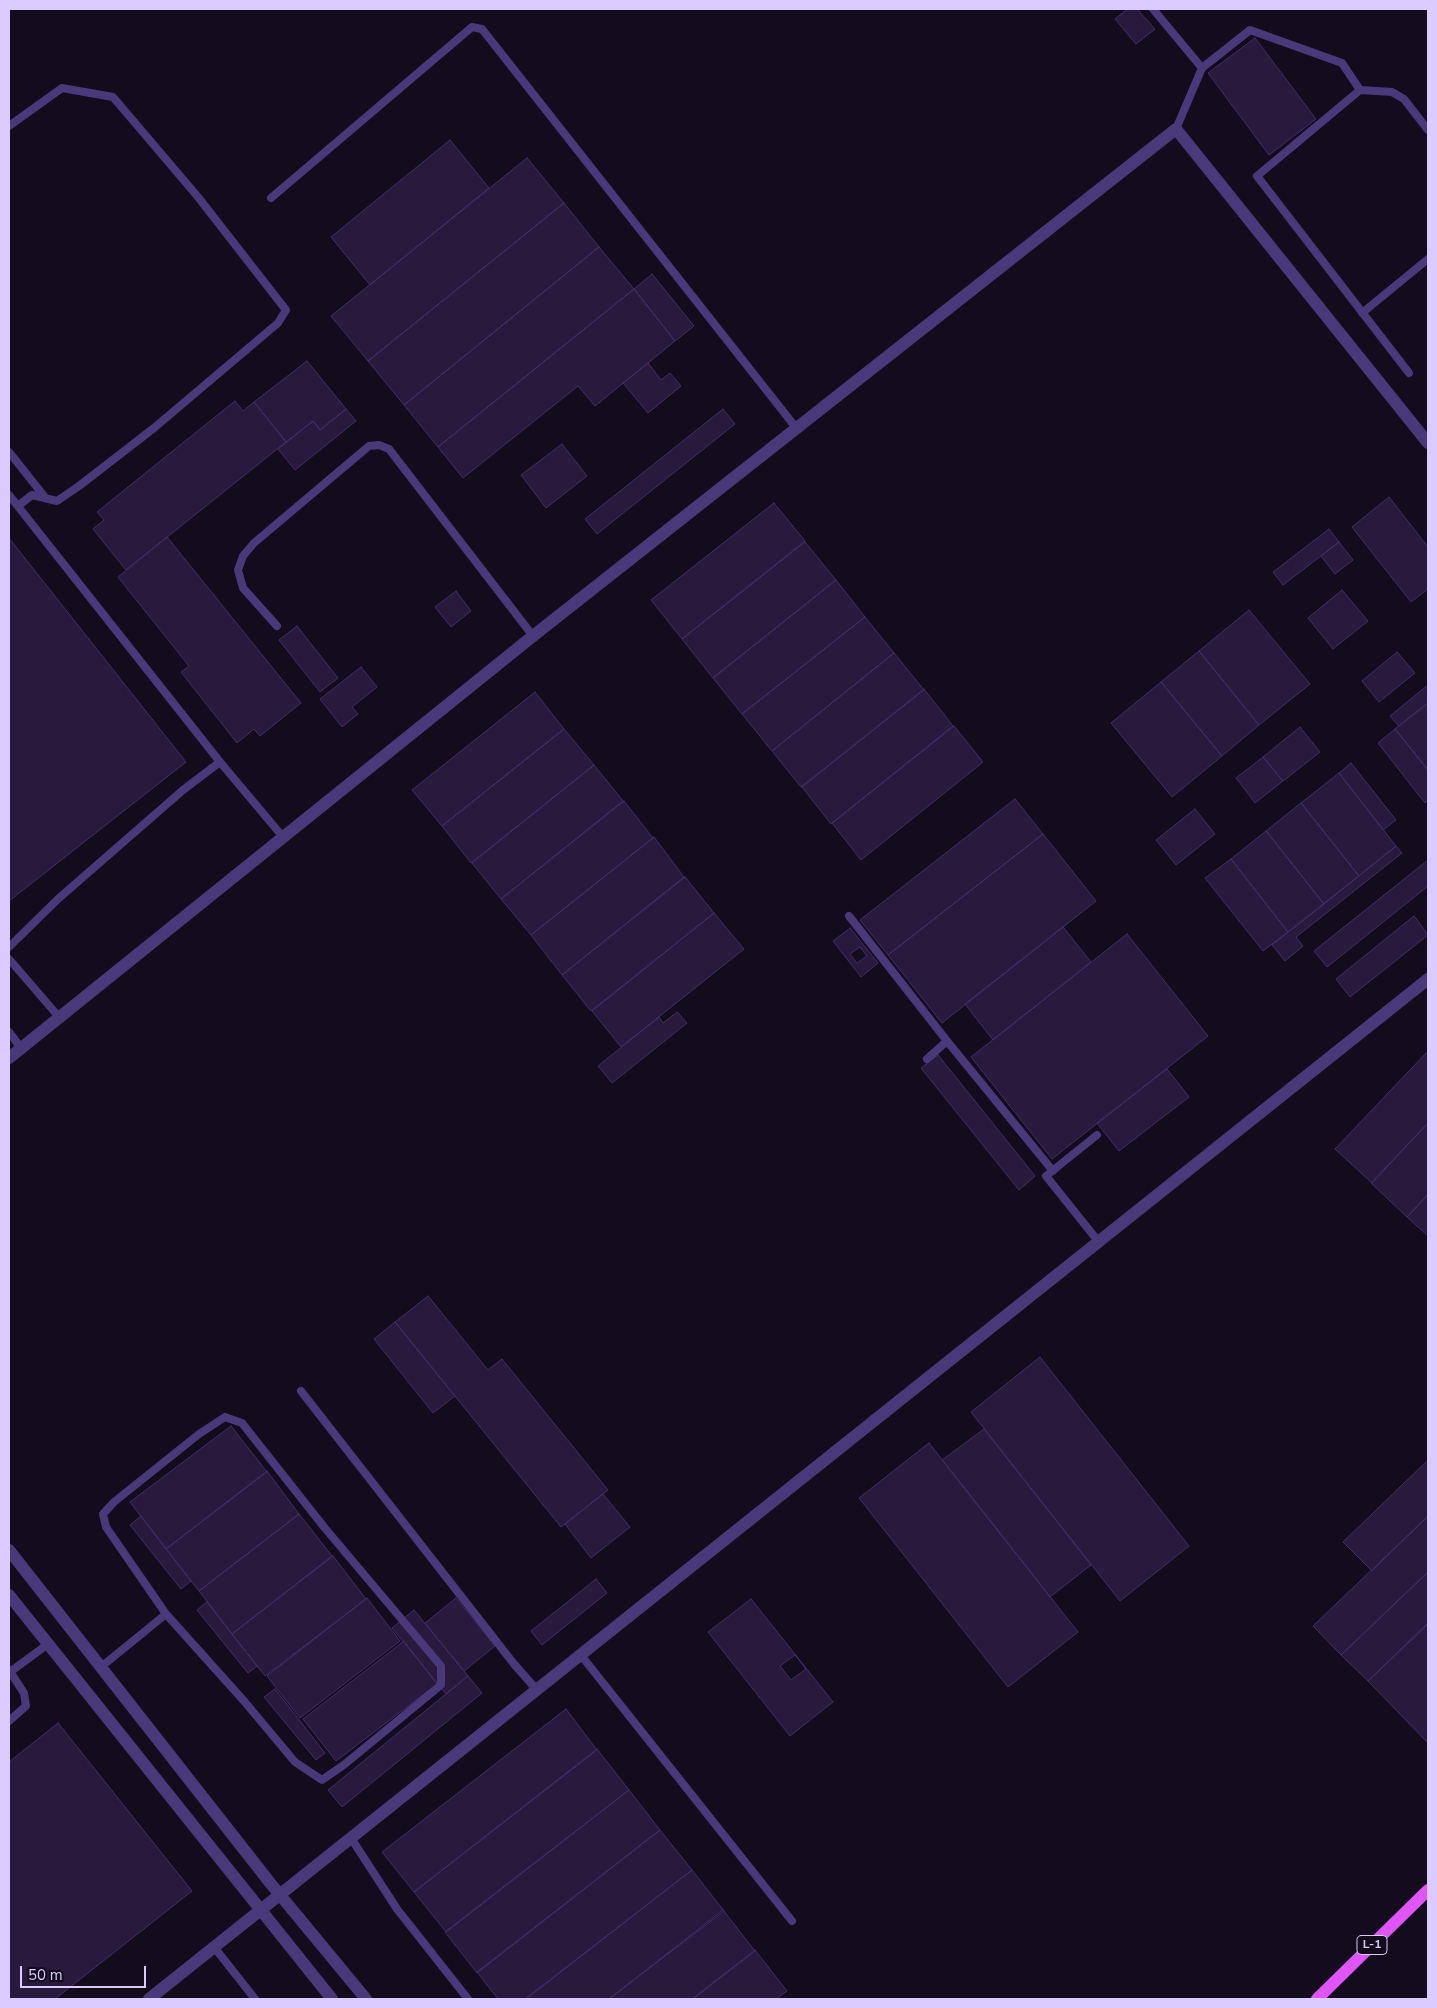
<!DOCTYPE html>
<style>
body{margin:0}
#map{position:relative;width:1437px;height:2008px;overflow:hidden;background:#130c1d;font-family:"Nunito Sans",sans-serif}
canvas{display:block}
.frame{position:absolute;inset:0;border:10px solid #dbcafd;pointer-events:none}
.scale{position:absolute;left:20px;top:1966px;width:126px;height:22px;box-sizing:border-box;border:2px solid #dbcafd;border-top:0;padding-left:6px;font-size:15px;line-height:18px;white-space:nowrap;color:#dbcafd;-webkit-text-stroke:4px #130c1d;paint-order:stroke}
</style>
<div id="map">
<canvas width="1437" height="2008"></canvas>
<div class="frame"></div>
<div class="scale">50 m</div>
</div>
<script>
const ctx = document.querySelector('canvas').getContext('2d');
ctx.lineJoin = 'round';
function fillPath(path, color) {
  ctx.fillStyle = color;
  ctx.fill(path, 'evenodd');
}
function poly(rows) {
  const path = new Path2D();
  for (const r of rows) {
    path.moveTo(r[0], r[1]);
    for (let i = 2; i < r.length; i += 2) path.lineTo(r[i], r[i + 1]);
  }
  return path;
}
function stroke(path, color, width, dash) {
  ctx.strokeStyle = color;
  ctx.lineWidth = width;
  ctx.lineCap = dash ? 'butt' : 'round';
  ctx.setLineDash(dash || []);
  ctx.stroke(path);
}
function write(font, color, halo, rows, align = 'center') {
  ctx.font = font + ' "Nunito Sans",sans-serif';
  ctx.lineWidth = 4.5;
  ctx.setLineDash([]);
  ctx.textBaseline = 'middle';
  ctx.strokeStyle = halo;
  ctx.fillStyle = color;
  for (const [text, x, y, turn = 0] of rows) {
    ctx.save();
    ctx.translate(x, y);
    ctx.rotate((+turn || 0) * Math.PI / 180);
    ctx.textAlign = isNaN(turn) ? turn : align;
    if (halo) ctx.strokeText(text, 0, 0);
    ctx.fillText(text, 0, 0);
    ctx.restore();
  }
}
const building = poly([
 [1128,9,1137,9,1155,29,1136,44,1115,19,1128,9],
 [1255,38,1316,119,1269,155,1208,73,1255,38],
 [450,140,489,188,370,285,331,237,450,140],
 [527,158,564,203,368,361,331,316,527,158],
 [564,203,599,247,404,405,368,361,564,203],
 [599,247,634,289,438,447,404,405,599,247],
 [652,274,694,326,675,341,634,289,652,274],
 [634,289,675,341,595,406,578,386,463,478,438,447,634,289],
 [307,361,346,409,320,430,313,421,286,442,254,402,307,361],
 [648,363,661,380,670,373,681,386,648,413,623,383,648,363],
 [235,401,243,411,254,402,286,442,126,570,93,529,104,520,97,512,235,401],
 [346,409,356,421,295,470,278,449,313,421,320,430,346,409],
 [723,409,735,424,597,534,585,519,723,409],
 [562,444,587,476,546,508,521,475,562,444],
 [1389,497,1428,547,1428,589,1411,602,1352,527,1389,497],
 [774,503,805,541,682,639,651,600,774,503],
 [1329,529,1339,542,1283,585,1273,572,1329,529],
 [167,537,301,703,260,736,254,729,237,743,181,672,189,666,118,577,167,537],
 [9,538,186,762,9,901,9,538],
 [805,542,836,580,713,678,682,639,805,542],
 [1339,542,1353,560,1335,574,1321,556,1339,542],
 [836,580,865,617,742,714,713,678,836,580],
 [1342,590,1368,621,1333,649,1308,618,1342,590],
 [456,591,471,611,451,627,435,607,456,591],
 [1249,610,1310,684,1259,725,1199,651,1249,610],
 [865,617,894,653,772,751,742,714,865,617],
 [297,626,338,678,320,692,279,640,297,626],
 [1199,651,1259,725,1222,756,1161,682,1199,651],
 [1397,652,1415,673,1379,702,1362,681,1397,652],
 [894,653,924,690,801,787,772,751,894,653],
 [361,667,377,687,352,707,358,714,342,727,320,699,361,667],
 [1161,682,1222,756,1172,797,1111,723,1161,682],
 [1428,685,1428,703,1399,726,1390,716,1428,685],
 [924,689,953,726,831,824,802,787,924,689],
 [535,692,564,729,442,826,412,790,535,692],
 [1428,703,1428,770,1395,729,1428,703],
 [954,726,983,762,861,860,832,823,954,726],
 [1300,727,1320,752,1283,781,1263,757,1300,727],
 [564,729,594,765,471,863,442,826,564,729],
 [1395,729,1428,770,1428,800,1425,803,1378,743,1395,729],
 [1263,757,1283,781,1255,803,1236,778,1263,757],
 [1351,763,1396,820,1383,830,1339,773,1351,763],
 [594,765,623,801,501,899,472,863,594,765],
 [1339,773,1396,846,1359,876,1301,803,1339,773],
 [1015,799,1043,834,888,955,860,920,1015,799],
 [624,801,653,838,531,935,501,899,624,801],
 [1301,803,1359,876,1324,904,1266,831,1301,803],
 [1195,809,1215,834,1176,865,1156,840,1195,809],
 [1266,831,1324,904,1288,932,1231,859,1266,831],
 [1043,834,1096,901,942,1023,888,955,1043,834],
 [654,837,684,877,562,975,531,935,654,837],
 [1396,846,1402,853,1296,937,1303,946,1285,961,1272,945,1396,846],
 [1231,859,1288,932,1263,951,1205,878,1231,859],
 [1428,860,1428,886,1327,967,1314,951,1428,860],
 [685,877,714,913,591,1011,562,975,685,877],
 [714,913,744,949,621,1047,592,1011,714,913],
 [1414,916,1428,935,1350,997,1336,979,1414,916],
 [1063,927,1091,962,993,1040,965,1004,1063,927],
 [850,928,878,963,861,977,833,941,850,928],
 [1127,934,1208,1036,1052,1159,971,1057,1127,934],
 [860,947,867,956,857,963,850,954,860,947],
 [677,1012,687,1023,612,1083,598,1066,659,1017,663,1023,677,1012],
 [1428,1051,1428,1123,1372,1183,1335,1149,1428,1051],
 [938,1055,1035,1176,1019,1190,921,1068,938,1055],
 [1167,1069,1189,1097,1119,1151,1097,1123,1167,1069],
 [1428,1123,1428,1195,1407,1217,1371,1183,1428,1123],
 [1428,1194,1428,1236,1407,1217,1428,1194],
 [428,1296,488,1370,502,1359,608,1490,561,1527,395,1322,428,1296],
 [395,1322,455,1396,433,1413,374,1339,395,1322],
 [1040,1357,1189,1546,1120,1601,971,1412,1040,1357],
 [231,1426,267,1472,166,1549,130,1502,231,1426],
 [984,1429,1091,1565,1050,1597,942,1460,984,1429],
 [929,1443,1078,1632,1008,1687,859,1498,929,1443],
 [1428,1460,1428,1516,1372,1571,1343,1542,1428,1460],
 [267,1471,299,1514,199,1591,166,1549,267,1471],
 [603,1494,630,1527,591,1558,565,1524,603,1494],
 [299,1514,332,1556,232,1634,199,1591,299,1514],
 [141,1516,191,1581,181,1589,130,1525,141,1516],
 [1428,1516,1428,1572,1341,1655,1313,1626,1428,1516],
 [333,1556,366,1599,265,1676,232,1634,333,1556],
 [1428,1572,1428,1624,1368,1681,1341,1655,1428,1572],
 [596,1579,607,1593,542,1645,531,1631,596,1579],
 [367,1598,400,1641,300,1718,267,1676,367,1598],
 [456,1598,495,1646,464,1671,425,1623,456,1598],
 [751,1599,833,1702,790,1736,708,1632,751,1599],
 [207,1602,257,1666,248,1673,197,1610,207,1602],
 [414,1610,468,1676,446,1694,392,1628,414,1610],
 [1428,1623,1428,1743,1368,1681,1428,1623],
 [404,1641,437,1684,336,1761,303,1719,404,1641],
 [795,1655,806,1669,791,1680,780,1666,795,1655],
 [468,1676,482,1693,342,1807,328,1790,468,1676],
 [275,1689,325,1753,316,1760,264,1697,275,1689],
 [566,1709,597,1750,414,1892,382,1852,566,1709],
 [58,1723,192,1891,55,1999,9,1999,9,1762,58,1723],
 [597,1749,629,1790,446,1932,414,1892,597,1749],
 [629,1790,660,1830,477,1973,445,1932,629,1790],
 [660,1830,692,1870,526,1999,498,1999,477,1972,660,1830],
 [692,1870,724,1911,609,1999,525,1999,692,1870],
 [723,1910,755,1951,693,1999,609,1999,723,1910],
 [755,1950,787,1991,776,1999,692,1999,755,1950]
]);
fillPath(building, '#28193d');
stroke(building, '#452c68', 1);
stroke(poly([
 [1153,9,1202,68,1176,129],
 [1202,68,1250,30,1342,63,1360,90,1392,92,1404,99,1428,130],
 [1360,90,1257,176,1409,373],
 [9,126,62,88,113,97,198,197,286,310,278,323,154,428,79,486,57,501,32,495,18,506],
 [271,198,472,27,482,29,797,429],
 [1362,313,1428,259],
 [9,452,44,496],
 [9,495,220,762,183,790,58,899,9,947],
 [277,626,243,588,238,570,243,556,254,543,369,446,379,445,389,449,533,636],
 [220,762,283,837],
 [849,916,947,1041,1053,1171],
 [9,959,59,1017],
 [9,1032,21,1048],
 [927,1059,947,1041],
 [1097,1135,1046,1176,1098,1241],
 [301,1391,514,1664,536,1689],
 [225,1417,242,1423,324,1527,441,1666,441,1685,345,1764,322,1780,295,1762,244,1701,166,1614,106,1527,103,1514,114,1502,199,1434,225,1417],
 [580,1654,792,1921],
 [101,1667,166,1614],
 [9,1670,24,1693,26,1706,9,1721],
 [10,1672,48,1644],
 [351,1838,397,1909,468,1999],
 [214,1947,255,1999]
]), '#4a397a', 8);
stroke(poly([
 [9,1058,533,636,1176,129,1428,443],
 [9,1550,271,1884,366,1999],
 [9,1595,332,1999],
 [149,1999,1428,979]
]), '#4a397a', 12);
stroke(poly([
 [1317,1999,1428,1890]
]), '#df55f9', 12);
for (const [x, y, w] of [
 [1372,1945,30]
]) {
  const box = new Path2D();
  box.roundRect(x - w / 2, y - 9.5, w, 19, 4);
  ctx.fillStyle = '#130c1d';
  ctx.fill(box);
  stroke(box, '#dbcafd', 1);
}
write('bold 12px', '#dbcafd', null, [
 ["L-1",1372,1945]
]);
</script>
